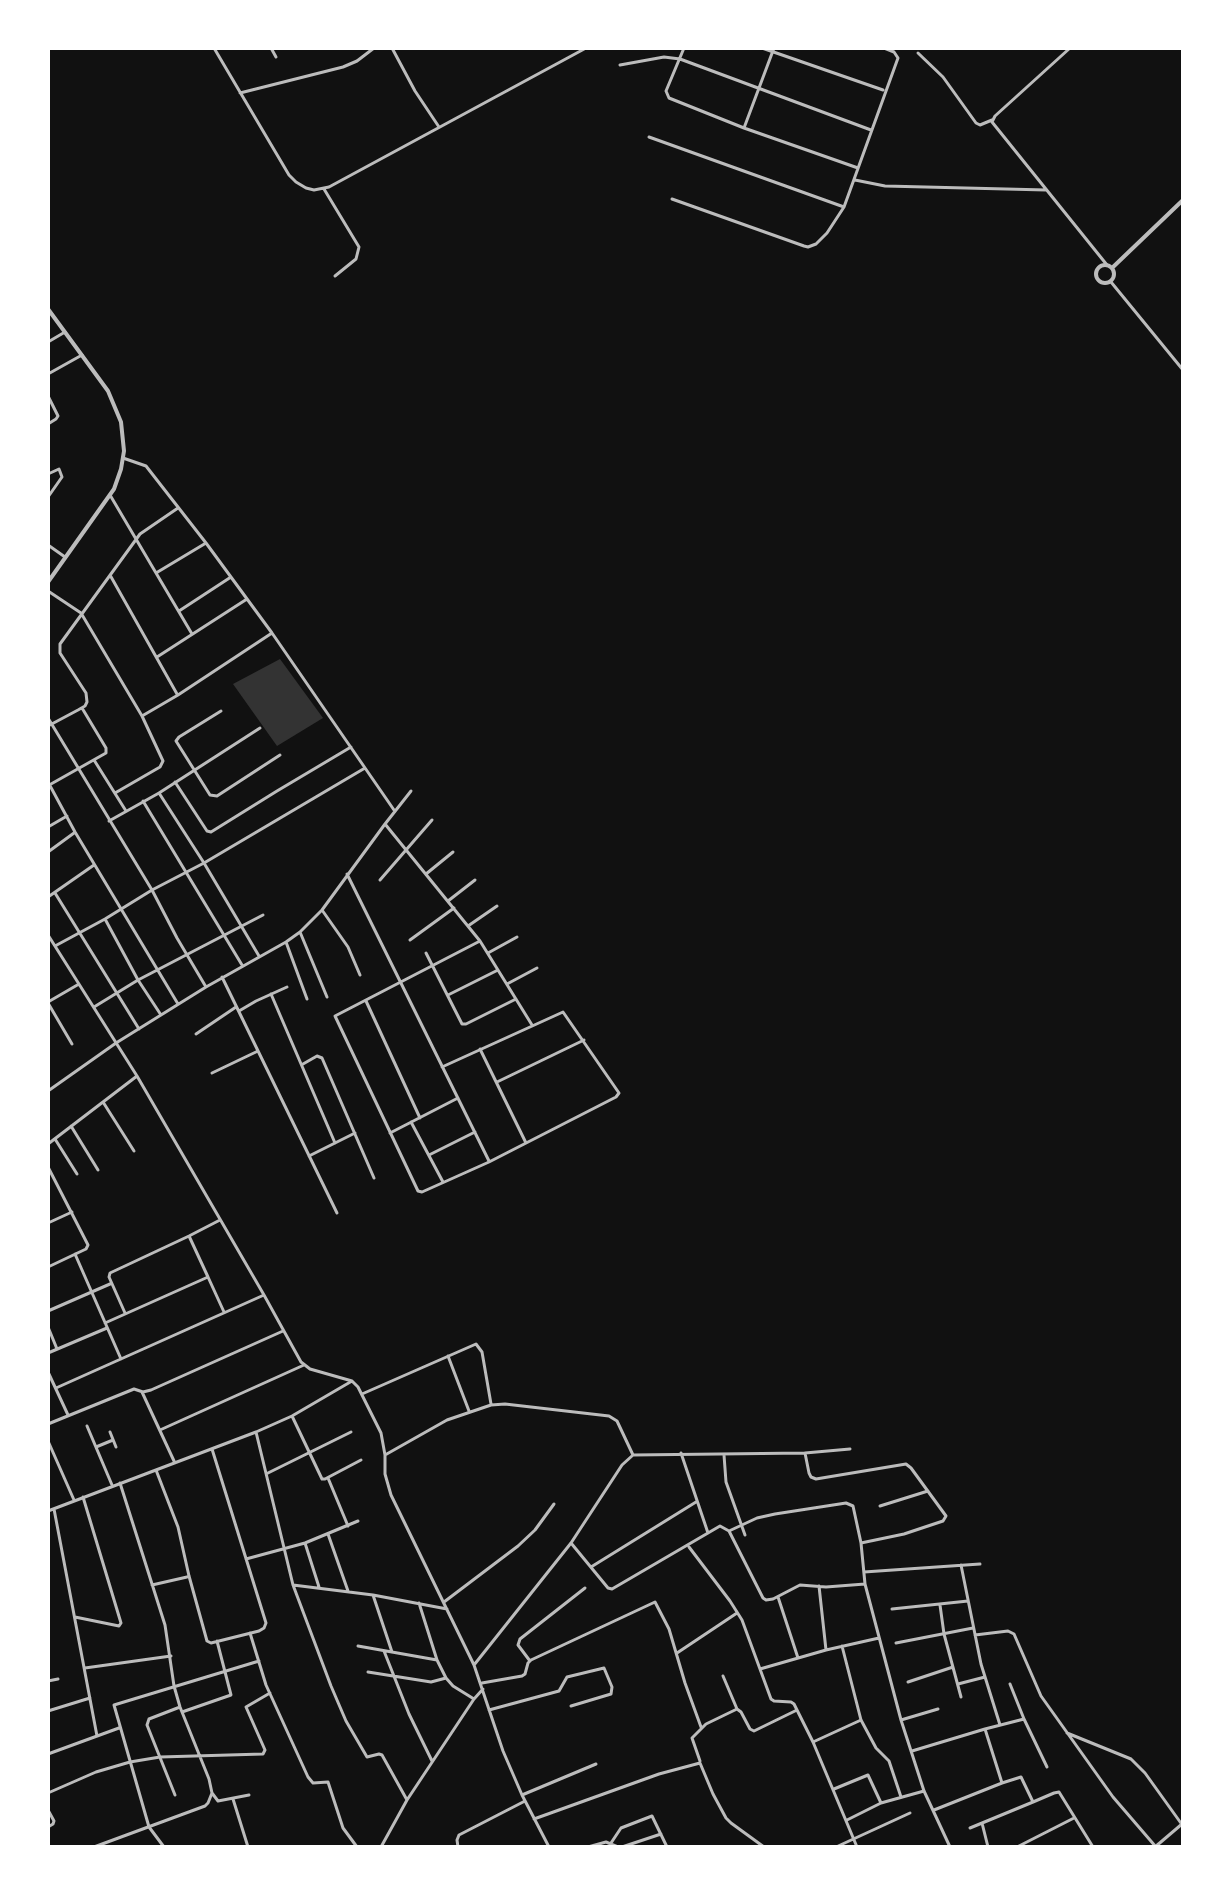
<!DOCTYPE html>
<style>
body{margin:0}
#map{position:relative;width:1231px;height:1895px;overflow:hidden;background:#111;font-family:Jost,sans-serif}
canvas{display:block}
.frame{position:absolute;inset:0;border:50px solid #fff;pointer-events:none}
</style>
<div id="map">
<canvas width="1231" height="1895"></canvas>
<div class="frame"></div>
</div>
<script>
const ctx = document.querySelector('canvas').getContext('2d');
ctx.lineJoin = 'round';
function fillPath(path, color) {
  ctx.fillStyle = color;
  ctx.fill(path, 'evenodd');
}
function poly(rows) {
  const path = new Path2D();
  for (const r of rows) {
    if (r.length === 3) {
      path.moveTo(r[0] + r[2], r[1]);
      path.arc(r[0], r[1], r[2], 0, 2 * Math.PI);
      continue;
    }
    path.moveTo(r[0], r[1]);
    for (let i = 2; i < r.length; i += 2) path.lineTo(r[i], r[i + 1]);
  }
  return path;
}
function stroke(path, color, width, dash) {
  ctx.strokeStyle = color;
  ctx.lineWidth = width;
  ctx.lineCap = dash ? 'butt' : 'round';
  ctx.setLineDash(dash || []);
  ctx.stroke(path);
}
fillPath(poly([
 [280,659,323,718,277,746,233,684]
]), '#333');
stroke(poly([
 [214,48,289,175,296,182,306,188,314,190,329,187,586,48],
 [271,48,276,57],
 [392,48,415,91,439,127],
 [684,48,666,91,669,98,744,128,858,168],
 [762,48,883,90],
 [1070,48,995,116,992,122,1107,265],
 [918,53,943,77,976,123,980,125,992,120],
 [620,65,664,57,680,59,871,130],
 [240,93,343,67,357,61,374,48],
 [744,128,774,48],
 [649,137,844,207],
 [855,180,885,186,1046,190],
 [324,189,359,247,356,259,335,276],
 [672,199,804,246,808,247,816,244,827,233,844,207,898,58,894,52,884,48],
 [1111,282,1183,370],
 [48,342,65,332],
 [48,374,82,355],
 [48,396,58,416,56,419,48,424],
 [123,458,146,466,206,543,272,633,394,810],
 [48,474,59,469,62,477,48,497],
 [110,495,192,634],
 [48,545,65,557],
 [156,573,206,543],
 [110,575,177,694],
 [48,591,81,613,142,716,163,761,160,767,115,793],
 [179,611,231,577],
 [157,657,247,599],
 [221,711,179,737,176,741,210,795,217,796,280,755],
 [142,716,178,695,272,633],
 [48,718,152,890,177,938,206,987],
 [48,726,78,710,85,706,87,702,86,693,60,653,60,644,140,534,178,508],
 [94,760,126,811],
 [48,782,75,832,178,1004],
 [175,782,207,831,211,832,277,791,351,747],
 [51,784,106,753,106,748,82,708],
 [159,793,204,863,259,956],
 [143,801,242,965],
 [109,821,159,793,260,728],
 [385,824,480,941,532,1025],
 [48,827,67,816],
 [48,852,74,833],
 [347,874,489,1161],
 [426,874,453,852],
 [380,880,432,820],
 [55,893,139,1029],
 [48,897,94,865],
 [448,901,475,880],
 [322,910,348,947,360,975],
 [105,919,138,980,161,1015],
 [468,926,497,906],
 [300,932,327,997],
 [48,935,137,1076,264,1295,301,1362,310,1369,352,1381,358,1387,381,1433,385,1455,385,1474,391,1495,474,1665,503,1751,522,1795,549,1847],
 [410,940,454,908],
 [286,942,307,999],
 [55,946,105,919,152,890,204,863,365,768],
 [426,953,462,1024,466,1024,516,999],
 [488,953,517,937],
 [222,977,337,1213],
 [507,984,537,968],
 [271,994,335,1143],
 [448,995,498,970],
 [366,1001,420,1118],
 [48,1002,79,984],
 [48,1003,72,1044],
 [94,1007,138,980,263,915],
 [239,1011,256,1001,287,987],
 [196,1034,236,1007],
 [480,1049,526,1143],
 [303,1064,317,1056,322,1058,374,1178],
 [442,1067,563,1012,619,1093,616,1097,489,1162,422,1192,418,1191,335,1016,480,941],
 [212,1073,258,1051],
 [497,1082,584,1040],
 [48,1091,116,1043,206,987,286,942,300,932,322,910,385,824,411,791],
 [103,1102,134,1151],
 [411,1122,443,1182],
 [71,1126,98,1170],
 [390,1133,458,1098],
 [55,1139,77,1174],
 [48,1144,137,1076],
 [429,1155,475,1132],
 [309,1156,355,1133],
 [48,1167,88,1245,86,1249,48,1267],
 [48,1223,72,1212],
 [75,1254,121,1359],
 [208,1277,224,1312],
 [48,1311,110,1284],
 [125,1313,109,1277,110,1273,189,1236,220,1220],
 [105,1323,208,1277,189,1236],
 [48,1327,57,1349],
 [48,1353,107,1328],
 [448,1356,469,1411],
 [48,1372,68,1415],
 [56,1388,264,1295],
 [142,1392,174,1461],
 [362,1394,476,1344,482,1352,491,1404],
 [292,1416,322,1479,325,1479,361,1460],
 [48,1424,134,1389,143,1392,151,1390,283,1331],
 [87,1426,112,1485],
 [160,1430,304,1365],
 [110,1432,116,1447],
 [256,1432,293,1585,331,1686,346,1721,367,1757,379,1754,382,1755,407,1800],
 [48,1441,74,1500],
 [96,1447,113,1440],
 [681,1453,708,1533],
 [805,1453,809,1473,811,1477,816,1479,906,1464,911,1468,946,1516,943,1521,904,1534,861,1543],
 [385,1455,447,1420,491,1405,505,1404,609,1416,617,1421,633,1455],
 [724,1455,726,1482,745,1535],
 [156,1470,178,1527,189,1576,207,1641,211,1643,259,1631,264,1628,266,1623,212,1449],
 [268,1473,351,1432],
 [328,1478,348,1526],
 [880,1506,928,1491],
 [54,1509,97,1736],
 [48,1511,256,1432,292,1416,352,1381],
 [729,1531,763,1598,766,1600,773,1599,800,1585,826,1587,865,1584],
 [328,1534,348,1591],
 [305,1543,319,1587],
 [571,1543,608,1588,612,1589,720,1526,729,1531,757,1518,775,1514,846,1503,853,1506,861,1543,865,1584,901,1720,924,1791,950,1847],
 [689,1547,730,1601,742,1620,771,1699,774,1701,791,1702,794,1704,813,1742,857,1847],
 [246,1559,305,1543,358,1521],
 [961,1565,981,1664,1000,1725],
 [591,1567,696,1502],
 [864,1572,980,1564],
 [152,1585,187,1577],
 [293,1585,373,1595,447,1609],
 [819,1586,826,1650],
 [373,1595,392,1652],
 [778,1597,798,1658],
 [444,1602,518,1546,535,1530,554,1504],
 [419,1603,437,1660,446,1678,453,1686,474,1699],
 [940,1605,944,1634,961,1697],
 [892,1609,968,1601],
 [75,1617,119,1626,121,1623,83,1497],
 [250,1633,266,1685,308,1777,313,1783,328,1782,343,1828,357,1847],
 [975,1635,1008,1631,1014,1634,1041,1696,1113,1797,1156,1847],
 [896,1643,973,1628],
 [358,1646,437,1660],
 [842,1646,861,1720,876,1748,889,1761,901,1797],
 [384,1651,409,1714,432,1761],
 [677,1653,737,1613],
 [530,1661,518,1645,520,1639,585,1588],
 [474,1665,571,1543,622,1465,633,1455,805,1453,850,1449],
 [85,1668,171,1656],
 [760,1669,826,1650,879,1638],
 [368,1672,431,1682,446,1678],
 [723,1676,737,1709],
 [48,1681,58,1679],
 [908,1682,953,1667],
 [482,1683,522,1676,525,1674,528,1663,531,1660,655,1602,669,1629,685,1683,701,1727],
 [958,1684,985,1677],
 [1010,1684,1024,1719],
 [489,1710,559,1691,567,1677,604,1668,612,1687,611,1694,571,1706],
 [48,1711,90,1698],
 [182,1712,231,1695,217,1641],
 [901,1720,938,1709],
 [1067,1733,1131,1759,1145,1773,1183,1826],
 [813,1742,861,1720],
 [912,1751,985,1729],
 [48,1754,119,1728],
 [700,1761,692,1738,706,1724,737,1709,741,1712,750,1729,754,1731,797,1710],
 [1047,1767,1024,1719,985,1729,1002,1783,1021,1777,1033,1802,1054,1793,1059,1792,1093,1847],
 [834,1789,868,1775,881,1803],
 [48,1793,96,1772,130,1762,160,1757,263,1754,265,1750,246,1707,270,1693],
 [212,1793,218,1801,249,1795],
 [175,1795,147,1725,149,1719,180,1707],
 [522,1795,596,1764],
 [233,1799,248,1847],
 [48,1810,54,1821,53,1824,48,1827],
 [934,1810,1002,1783],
 [534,1819,659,1774,700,1763,713,1794,726,1818,731,1823,764,1847],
 [847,1820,881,1803,924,1791],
 [982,1823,988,1847],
 [970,1828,1033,1802],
 [611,1843,621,1828,652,1816,667,1847],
 [94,1847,205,1806,208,1803,212,1793,209,1779,180,1707,174,1686,165,1625,120,1483],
 [164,1847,149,1827,114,1705,259,1661],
 [381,1847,407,1800,474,1699,483,1689],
 [458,1847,457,1840,459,1835,525,1801],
 [588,1847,606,1842,618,1847],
 [622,1847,661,1834],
 [836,1847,910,1813],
 [1017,1847,1074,1818],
 [1155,1847,1182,1824]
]), '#bcbcbc', 3);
stroke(poly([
 [1105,274,9],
 [1112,268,1183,200],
 [48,309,108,391,121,422,124,451,121,469,114,489,48,582]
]), '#bcbcbc', 4);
</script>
